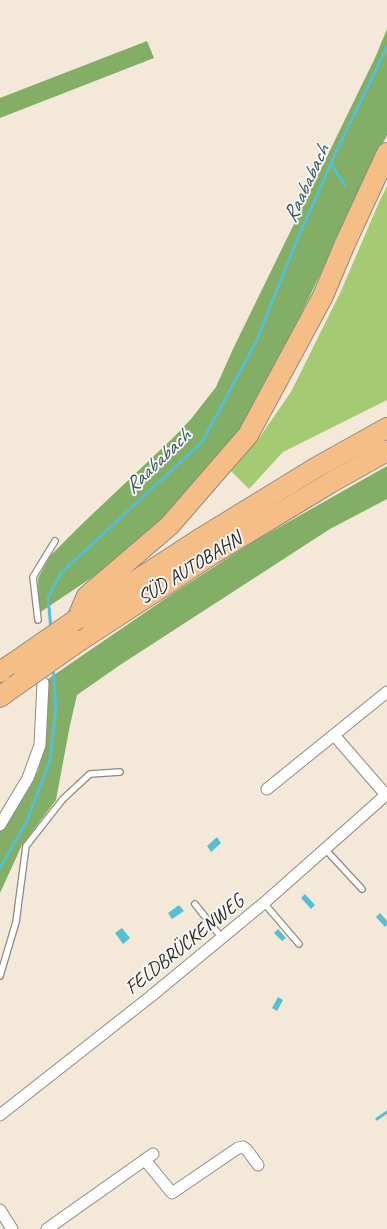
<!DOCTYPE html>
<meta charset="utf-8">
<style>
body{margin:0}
canvas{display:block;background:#f4e9d8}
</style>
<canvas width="387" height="1229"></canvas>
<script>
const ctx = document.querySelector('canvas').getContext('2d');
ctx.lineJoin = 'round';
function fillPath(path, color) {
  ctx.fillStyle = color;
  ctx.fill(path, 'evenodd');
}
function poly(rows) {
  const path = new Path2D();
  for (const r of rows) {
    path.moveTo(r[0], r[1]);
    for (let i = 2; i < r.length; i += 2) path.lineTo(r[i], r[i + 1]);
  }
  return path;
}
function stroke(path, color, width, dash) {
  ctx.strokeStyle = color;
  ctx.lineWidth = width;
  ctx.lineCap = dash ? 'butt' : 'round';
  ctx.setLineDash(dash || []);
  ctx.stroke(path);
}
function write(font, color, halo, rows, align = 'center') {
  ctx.font = font + ' Caveat,sans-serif';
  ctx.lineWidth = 4;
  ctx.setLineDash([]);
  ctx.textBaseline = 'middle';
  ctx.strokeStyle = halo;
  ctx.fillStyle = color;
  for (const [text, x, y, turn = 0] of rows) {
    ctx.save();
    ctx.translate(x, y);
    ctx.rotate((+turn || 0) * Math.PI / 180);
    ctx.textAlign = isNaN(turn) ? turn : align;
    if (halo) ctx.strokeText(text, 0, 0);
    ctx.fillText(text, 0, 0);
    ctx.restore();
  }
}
fillPath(poly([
 [387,186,387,400,283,452,249,489,231,471,259,438,291,392,341,291,380,200]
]), '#a4ca74');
fillPath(poly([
 [387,29,387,135,259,402,227,447,151,534,118,560,39,613,38,578,50,556,83,523,175,436,191,419,216,387,233,349,375,58],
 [147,41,154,58,0,118,0,98],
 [387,466,387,499,330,529,120,665,77,695,70,725,56,800,22,845,0,893,0,830,38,771,43,750,48,679,175,592,253,542]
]), '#83ae66');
fillPath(poly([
 [217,837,221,843,211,852,207,846],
 [305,894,315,905,311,909,301,898],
 [179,905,184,911,172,919,168,913],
 [380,913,387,921,387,925,385,927,376,917],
 [122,928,130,938,123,944,115,933],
 [278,929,286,938,282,941,274,933],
 [278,997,283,1000,277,1011,272,1008]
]), '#56bfd3');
stroke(poly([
 [331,164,345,185],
 [51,629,48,597,61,573,202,442,256,342,297,240,337,150,387,47],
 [0,868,27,821,50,760,56,707,53,668],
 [377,1119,387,1112]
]), '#56bfd3', 3);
const service = poly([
 [38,620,33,577,55,541],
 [325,849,362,889],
 [264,903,299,944],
 [195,904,221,937],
 [0,976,16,922,26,846,63,799,90,774,120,772]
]);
const minor = poly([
 [334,735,386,795],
 [267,789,387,692],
 [0,825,28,778,40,745,43,683],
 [0,1115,150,997,264,903,387,794],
 [145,1160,172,1193,238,1148,243,1147,247,1150,258,1165],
 [0,1210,12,1229],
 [47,1229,153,1154]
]);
const motorway = poly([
 [77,619,87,596,169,526,248,435,323,296,344,246,387,153],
 [77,619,203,537,317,467,387,428],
 [79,641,211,555,330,483,387,451],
 [0,672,12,664],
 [0,697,15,686]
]);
stroke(service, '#908a82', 8);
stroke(minor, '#908a82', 13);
stroke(motorway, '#908a82', 22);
stroke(service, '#fff', 5.5);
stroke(minor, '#fff', 11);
stroke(motorway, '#f6be87', 20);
const motorwayBridge = poly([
 [12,664,77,619],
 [15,686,79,641]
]);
stroke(motorwayBridge, '#908a82', 22, []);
stroke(motorwayBridge, '#f6be87', 20);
write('20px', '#2b2b2b', '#f6f6f2', [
 ["SÜD AUTOBAHN",190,569,-32],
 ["FELDBRÜCKENWEG",185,945,-39]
]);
write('italic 21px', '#38575d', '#f6f6f2', [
 ["Raababach",307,184,-65],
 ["Raababach",158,462,-44]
]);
</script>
